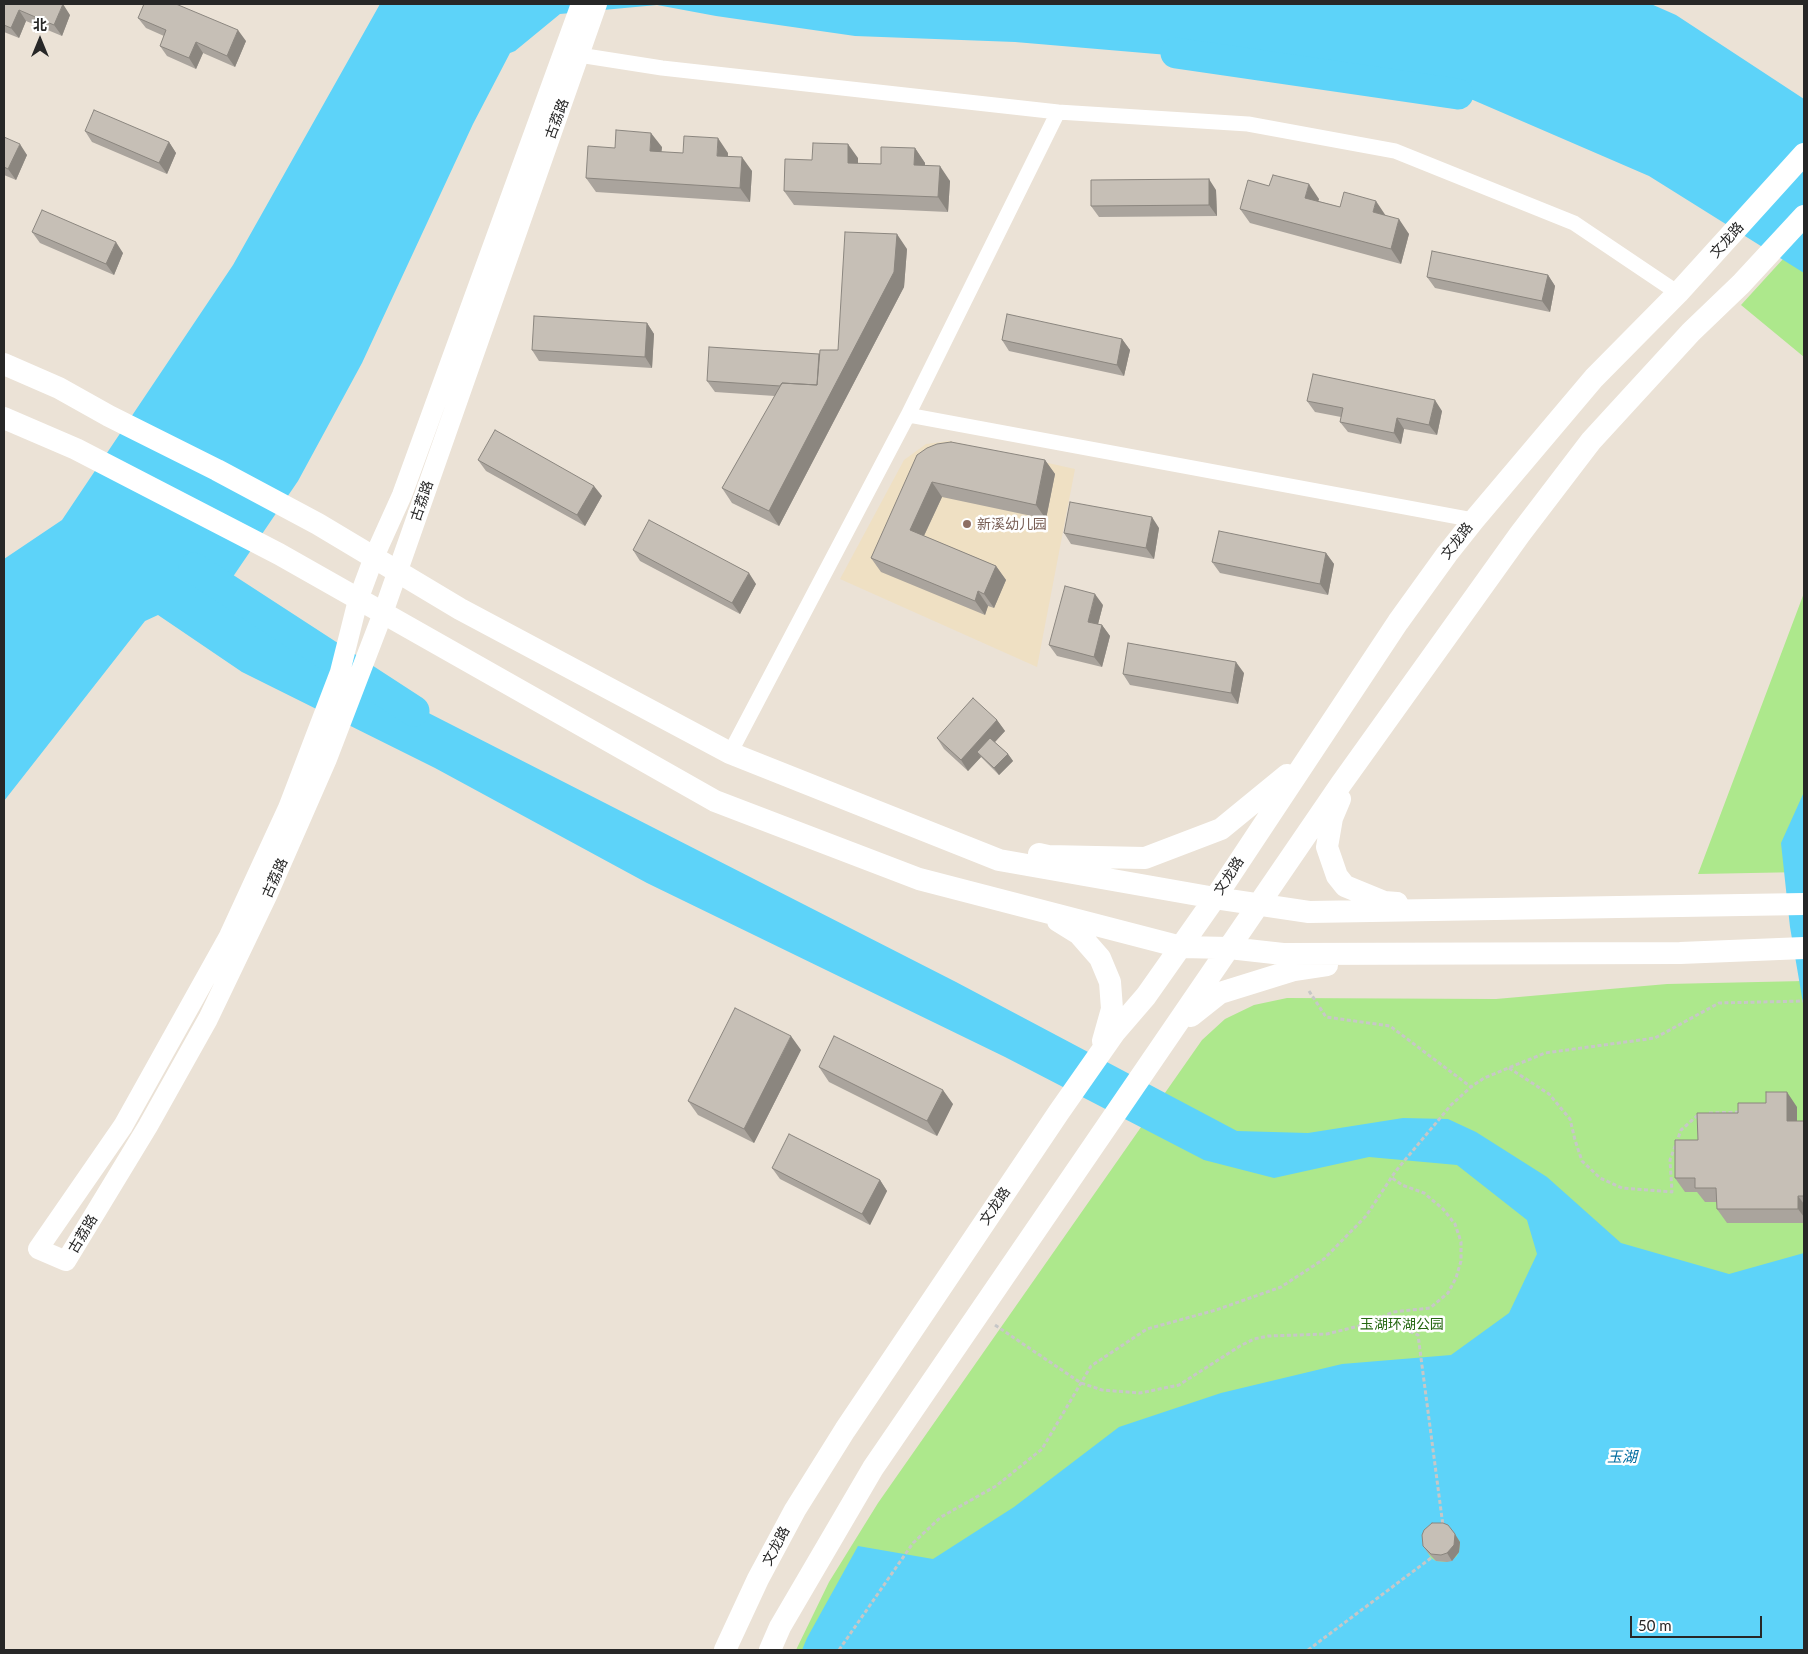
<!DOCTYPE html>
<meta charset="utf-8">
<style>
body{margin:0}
#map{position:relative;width:1808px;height:1654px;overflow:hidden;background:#ebe2d6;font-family:Lato,"Noto Sans SC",sans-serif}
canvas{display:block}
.frame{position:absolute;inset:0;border:5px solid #272727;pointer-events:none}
.north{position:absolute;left:15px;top:15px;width:50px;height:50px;-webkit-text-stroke:4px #fff;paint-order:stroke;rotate:0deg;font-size:14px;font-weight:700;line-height:20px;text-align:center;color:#272727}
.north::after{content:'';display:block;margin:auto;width:18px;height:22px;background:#272727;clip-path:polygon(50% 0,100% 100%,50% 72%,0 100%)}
.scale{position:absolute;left:1630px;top:1616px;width:132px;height:22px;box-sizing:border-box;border:2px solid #272727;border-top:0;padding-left:6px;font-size:15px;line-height:18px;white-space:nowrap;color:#272727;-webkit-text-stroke:4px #fff;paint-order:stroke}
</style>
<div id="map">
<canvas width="1808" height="1654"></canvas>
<div class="frame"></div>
<div class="north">北</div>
<div class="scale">50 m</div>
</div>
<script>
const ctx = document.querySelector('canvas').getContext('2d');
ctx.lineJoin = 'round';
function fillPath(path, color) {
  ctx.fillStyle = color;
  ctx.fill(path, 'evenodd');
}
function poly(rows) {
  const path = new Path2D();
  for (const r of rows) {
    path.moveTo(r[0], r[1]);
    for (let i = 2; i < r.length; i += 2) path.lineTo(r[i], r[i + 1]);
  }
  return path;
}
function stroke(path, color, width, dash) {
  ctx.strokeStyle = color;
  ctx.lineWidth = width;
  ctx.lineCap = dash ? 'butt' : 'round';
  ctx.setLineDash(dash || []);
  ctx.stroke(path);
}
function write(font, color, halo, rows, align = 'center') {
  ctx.font = font + ' Lato,"Noto Sans SC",sans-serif';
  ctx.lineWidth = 5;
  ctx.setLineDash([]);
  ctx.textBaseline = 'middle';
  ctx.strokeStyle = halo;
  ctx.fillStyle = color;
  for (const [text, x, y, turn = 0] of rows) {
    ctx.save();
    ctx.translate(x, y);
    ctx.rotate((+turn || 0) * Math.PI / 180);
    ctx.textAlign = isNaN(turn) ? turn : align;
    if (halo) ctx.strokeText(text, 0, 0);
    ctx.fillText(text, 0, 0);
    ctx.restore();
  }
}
fillPath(poly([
 [949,441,1075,469,1037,667,840,579,904,460,926,444]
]), '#efe0c3');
fillPath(poly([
 [1804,236,1804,357,1741,305],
 [1804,593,1804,872,1698,874],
 [1804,981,1804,1650,796,1650,829,1582,878,1503,1202,1040,1225,1019,1254,1005,1287,998,1496,999,1667,984]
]), '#ade88c');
fillPath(poly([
 [380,4,1651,4,1676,15,1804,99,1804,273,1649,176,1473,100,1321,68,1015,42,855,36,716,16,657,5,560,14,515,51,510,53,473,124,362,363,298,481,226,587,256,625,956,982,1237,1131,1308,1133,1403,1118,1448,1119,1476,1132,1547,1177,1621,1243,1729,1274,1804,1253,1804,1650,802,1650,807,1638,858,1546,933,1559,1014,1507,1119,1427,1221,1393,1342,1364,1451,1355,1509,1313,1537,1254,1527,1220,1457,1165,1369,1157,1274,1178,1204,1160,1005,1057,647,883,435,768,242,672,158,615,145,621,4,801,4,559,62,520,233,265],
 [1453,1532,1460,1542,1459,1552,1456,1557,1446,1562,1436,1561,1431,1558,1428,1553],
 [1804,792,1804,1009,1790,927,1781,843]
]), '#5dd3f9');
stroke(poly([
 [1176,53,1458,94],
 [194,568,414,711]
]), '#5dd3f9', 31);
stroke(poly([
 [1309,991,1326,1017,1390,1026,1471,1087],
 [1509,1068,1549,1094,1570,1119,1575,1140,1582,1161,1600,1178,1622,1188,1672,1192,1670,1160,1681,1130,1697,1116,1701,1115],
 [1709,1113,1741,1112],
 [1380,1318,1418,1335,1443,1526],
 [995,1325,1081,1383,1102,1390,1140,1393,1179,1385,1240,1346,1254,1339,1268,1336,1327,1334,1367,1324,1393,1312,1430,1308,1448,1293,1456,1278,1461,1261,1461,1242,1455,1224,1443,1209,1424,1193,1402,1185,1392,1178],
 [839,1650,913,1543,941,1517,996,1486,1042,1449,1091,1366,1147,1329,1216,1310,1281,1287,1324,1259,1366,1216,1395,1172,1451,1105,1471,1087,1484,1078,1545,1053,1655,1038,1719,1003,1804,1001],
 [1308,1650,1431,1558]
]), '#c7c7c7', 3, [4, 2.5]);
stroke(poly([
 [579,55,662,68,1058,112],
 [908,415,1058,112,1248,124,1395,151,1574,223,1678,293],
 [730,753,908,415,1474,520]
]), '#fff', 15);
stroke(poly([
 [581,4,402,495,374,557,358,600,340,672,288,808,229,936,123,1126,38,1249,66,1261,148,1126,208,1019,267,896,327,759,383,613,597,4]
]), '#fff', 20);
stroke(poly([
 [4,364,59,388,109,416,217,470,318,524,460,609,730,753,999,860,1215,898,1309,912,1804,904],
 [4,418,76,449,279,554,715,801,919,879,1181,947,1229,948,1283,954,1680,953,1804,948],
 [1340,799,1332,818,1327,847,1337,876,1345,886,1384,902,1397,903],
 [1039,854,1048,856,1145,858,1221,829,1287,775],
 [1058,921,1079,934,1100,958,1110,982,1112,1009,1103,1041],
 [1191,1016,1220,993,1294,970,1327,965],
 [725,1650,758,1579,795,1510,845,1430,1059,1112,1115,1032,1146,996,1215,898,1398,622,1447,554,1474,520,1594,378,1678,293,1804,154],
 [770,1650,780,1627,873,1468,1341,784,1520,534,1591,441,1691,332,1741,284,1804,216]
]), '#fff', 22);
fillPath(poly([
 [4,4,70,15,62,36,26,21,19,38,4,32],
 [138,18,246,41,235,67,203,53,196,69,167,56,160,46,164,36,146,28],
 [85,131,169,142,176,153,167,174,92,142],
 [4,137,27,155,16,180,4,175],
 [662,147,661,152,683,153,728,153,728,156,752,171,750,202,596,192,586,178,615,148],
 [915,148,925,163,925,166,950,181,948,212,794,205,784,191,812,160,858,158,858,163,881,164],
 [1269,186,1319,199,1318,201,1340,207,1386,216,1409,234,1401,264,1250,223,1240,209],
 [1216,190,1217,216,1099,217,1091,206],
 [32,232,123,253,114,275,40,243],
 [907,249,904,287,779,526,732,503,722,488,775,396,715,392,707,381,819,354,838,350],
 [1548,275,1555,286,1550,312,1435,288,1427,277],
 [647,323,654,334,652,368,539,361,532,350],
 [1122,339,1130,350,1124,376,1009,351,1002,340],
 [1307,401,1442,411,1437,435,1404,429,1401,444,1348,432,1340,422,1341,417,1315,412],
 [927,448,1045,460,1055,474,1046,519,942,497,924,536,996,566,1006,580,994,608,988,606,985,615,881,572,871,558],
 [478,460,602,496,585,526,486,471],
 [1159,528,1154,559,1071,544,1064,533],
 [633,550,756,584,740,614,640,561],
 [1326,553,1334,564,1328,595,1220,573,1212,562],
 [1103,605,1098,624,1102,625,1110,636,1102,667,1057,656,1049,645],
 [1244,673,1238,704,1130,685,1123,674],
 [997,720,1005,731,995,742,1008,754,1013,761,999,775,981,757,968,771,944,749,937,738],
 [801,1050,754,1143,698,1115,688,1101],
 [819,1067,953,1104,937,1136,829,1082],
 [1797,1107,1797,1121,1804,1121,1804,1223,1727,1223,1717,1209,1717,1202,1705,1202,1697,1192,1685,1192,1675,1178,1738,1113],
 [772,1168,880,1180,887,1191,870,1225,780,1179],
 [1460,1542,1459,1552,1452,1561,1447,1562,1436,1561,1428,1553,1423,1546]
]), '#aaa49d');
fillPath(poly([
 [63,4,70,15,62,36,54,25],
 [19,10,26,21,19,38,11,28],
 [238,30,246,41,235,67,227,56],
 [196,42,203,53,196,69,189,58],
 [651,133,662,147,660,166,650,151],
 [718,138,728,153,727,170,717,156],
 [169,142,176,153,167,174,159,163],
 [20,144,27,155,16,180,8,169],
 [848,144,858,158,858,177,848,163],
 [915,148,925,163,924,180,914,165],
 [742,157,752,171,750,202,740,188],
 [940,166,950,181,948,212,938,197],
 [1209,179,1216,190,1217,216,1209,205],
 [1309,184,1319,199,1315,212,1305,198],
 [1376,201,1386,216,1373,212],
 [1399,219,1409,234,1401,264,1391,249],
 [897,234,907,249,904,287,779,526,769,511],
 [116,242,123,253,114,275,106,264],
 [1548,275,1555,286,1550,312,1542,301],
 [647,323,654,334,652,368,645,357],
 [1122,339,1130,350,1124,376,1117,365],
 [1435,400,1442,411,1437,435,1429,425],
 [1397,418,1404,429,1401,444,1394,433],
 [1045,460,1055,474,1046,519,1036,505],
 [932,482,942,497,920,544,910,530],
 [594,486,602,496,585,526,577,515],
 [1152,517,1159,528,1154,559,1146,548],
 [1326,553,1334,564,1328,595,1320,584],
 [996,566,1006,580,994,608,984,594],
 [749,573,756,584,740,614,732,603],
 [978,591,988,606,985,615,975,601],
 [1095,594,1103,605,1096,632,1088,622],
 [1102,625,1110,636,1102,667,1094,657],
 [1236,662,1244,673,1238,704,1231,693],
 [997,720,1005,731,982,756,977,752,981,757,968,771,961,760],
 [1008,754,1013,761,999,775,994,768],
 [791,1036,801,1050,754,1143,744,1129],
 [943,1090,953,1104,937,1136,927,1121],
 [1787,1092,1797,1107,1797,1135,1787,1121],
 [880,1180,887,1191,870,1225,862,1214],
 [1798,1196,1804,1204,1804,1217,1798,1209],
 [1455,1534,1460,1542,1459,1552,1452,1561,1447,1553]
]), '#8b867f');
const building = poly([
 [4,4,63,4,54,25,19,10,11,28,4,25,4,4],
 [144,4,176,4,238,30,227,56,196,42,189,58,160,46,166,30,138,18,144,4],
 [94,110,169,142,159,163,85,131,94,110],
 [616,130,651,133,650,151,683,153,684,136,718,138,717,156,742,157,740,188,586,178,588,146,615,148,616,130],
 [4,137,20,144,8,169,4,167,4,137],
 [813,143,848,144,848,163,881,164,881,147,915,148,914,165,940,166,938,197,784,191,785,159,812,160,813,143],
 [1273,175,1309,184,1305,198,1340,207,1344,192,1376,201,1373,212,1399,219,1391,249,1240,209,1248,180,1269,186,1273,175],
 [1209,179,1209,205,1091,206,1091,180,1209,179],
 [42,210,116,242,106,264,32,232,42,210],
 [845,232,897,234,894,272,769,511,722,488,782,383,817,385,820,350,838,350,845,232],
 [1432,251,1548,275,1542,301,1427,277,1432,251],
 [1007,314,1122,339,1117,365,1002,340,1007,314],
 [534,316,647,323,645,357,532,350,534,316],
 [709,347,819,354,817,385,782,383,780,386,707,381,709,347],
 [1313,374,1435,400,1429,425,1397,418,1394,433,1340,422,1343,408,1307,401,1313,374],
 [495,430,594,486,577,515,478,460,495,430],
 [951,442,1045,460,1036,505,932,482,910,530,996,566,984,594,978,591,975,601,871,558,917,455,927,448,937,444,951,442],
 [1070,502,1152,517,1146,548,1064,533,1070,502],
 [649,520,749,573,732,603,633,550,649,520],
 [1219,531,1326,553,1320,584,1212,562,1219,531],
 [1065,586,1095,594,1088,622,1102,625,1094,657,1049,645,1065,586],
 [1128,643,1236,662,1231,693,1123,674,1128,643],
 [973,698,997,720,961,760,937,738,973,698],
 [990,738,1008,754,994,768,977,752,990,738],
 [735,1008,791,1036,744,1129,688,1101,735,1008],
 [834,1036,943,1090,927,1121,819,1067,834,1036],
 [1766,1092,1787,1092,1787,1121,1804,1121,1804,1196,1798,1196,1798,1209,1717,1209,1716,1188,1695,1188,1695,1178,1675,1178,1675,1140,1698,1140,1697,1113,1738,1113,1738,1103,1766,1103,1766,1092],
 [789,1134,880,1180,862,1214,772,1168,789,1134],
 [1432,1523,1443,1523,1448,1525,1455,1534,1454,1545,1447,1553,1441,1555,1431,1554,1423,1546,1422,1535,1424,1530,1432,1523]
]);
fillPath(building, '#c6bfb6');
stroke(building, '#8b867f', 1);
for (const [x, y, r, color] of [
 [967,524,5,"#8d6e63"]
]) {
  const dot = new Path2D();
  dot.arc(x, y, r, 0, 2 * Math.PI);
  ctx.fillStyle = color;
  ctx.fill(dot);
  stroke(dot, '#fff', 2);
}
write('14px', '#272727', '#fff', [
 ["古荔路",557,119,-70],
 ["文龙路",1727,240,-48],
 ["古荔路",422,501,-71],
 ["文龙路",1457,541,-52],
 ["文龙路",1229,876,-57],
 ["古荔路",275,878,-66],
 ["文龙路",995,1206,-56],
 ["古荔路",83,1234,-59],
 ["文龙路",776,1546,-62]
]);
write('14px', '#785e54', '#fff', [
 ["新溪幼儿园",977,524]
], 'left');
write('14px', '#266812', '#fff', [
 ["玉湖环湖公园",1402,1324]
]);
write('italic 15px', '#016da0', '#fff', [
 ["玉湖",1622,1457]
]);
</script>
